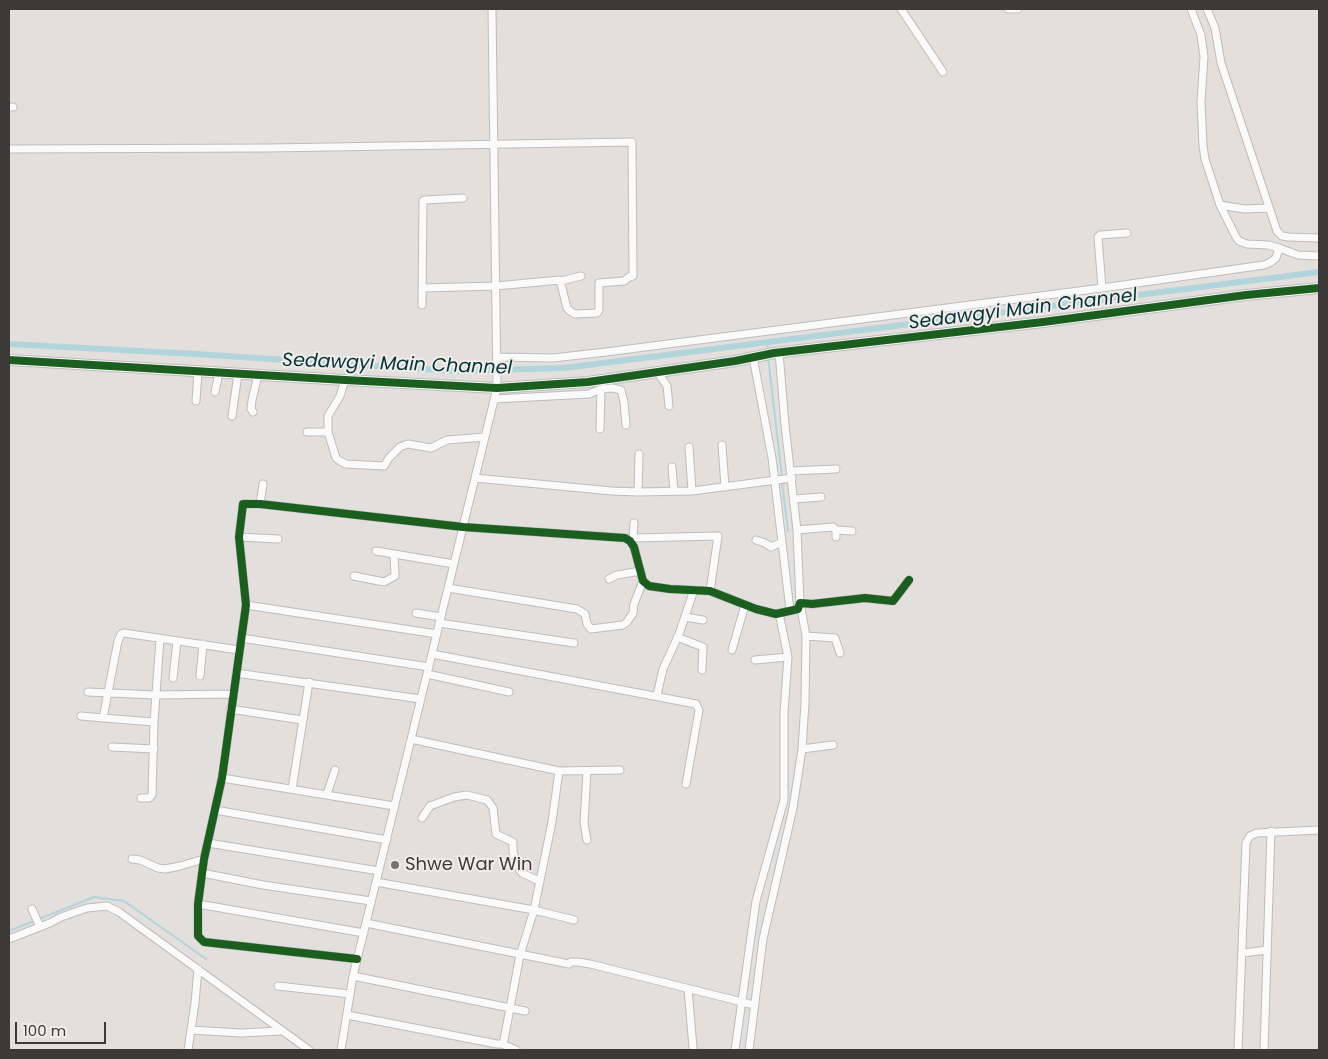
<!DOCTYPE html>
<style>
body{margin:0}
#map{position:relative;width:1328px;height:1059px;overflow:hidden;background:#e2dfdd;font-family:Poppins,sans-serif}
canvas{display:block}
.frame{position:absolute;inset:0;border:10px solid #3c3938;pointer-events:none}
.scale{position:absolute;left:15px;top:1022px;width:91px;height:22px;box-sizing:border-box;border:2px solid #3c3938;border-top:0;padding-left:6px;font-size:15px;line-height:18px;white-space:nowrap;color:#3c3938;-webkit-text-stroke:4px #f1ece8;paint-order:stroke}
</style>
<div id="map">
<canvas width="1328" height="1059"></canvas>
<div class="frame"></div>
<div class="scale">100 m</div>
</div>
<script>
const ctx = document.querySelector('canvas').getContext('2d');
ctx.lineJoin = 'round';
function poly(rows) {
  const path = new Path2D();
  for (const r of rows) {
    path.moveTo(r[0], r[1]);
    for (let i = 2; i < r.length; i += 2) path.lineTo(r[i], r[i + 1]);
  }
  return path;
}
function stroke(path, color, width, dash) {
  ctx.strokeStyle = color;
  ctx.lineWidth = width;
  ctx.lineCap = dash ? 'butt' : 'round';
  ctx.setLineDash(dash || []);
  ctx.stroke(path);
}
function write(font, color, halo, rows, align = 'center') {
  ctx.font = font + ' Poppins,sans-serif';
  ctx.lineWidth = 4;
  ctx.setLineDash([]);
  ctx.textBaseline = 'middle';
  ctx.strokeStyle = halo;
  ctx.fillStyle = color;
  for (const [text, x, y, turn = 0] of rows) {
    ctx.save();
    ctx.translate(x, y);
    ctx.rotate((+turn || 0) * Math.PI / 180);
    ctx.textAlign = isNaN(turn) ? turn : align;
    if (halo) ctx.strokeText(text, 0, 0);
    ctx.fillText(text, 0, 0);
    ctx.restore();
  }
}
stroke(poly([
 [767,342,768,350],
 [768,357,782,477],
 [782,482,788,531],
 [39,919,94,897,124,901,206,959],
 [9,931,34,921]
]), '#b2d4db', 2);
stroke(poly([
 [9,344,196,354,452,371,564,368,1319,272]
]), '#b2d4db', 6);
const street = poly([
 [901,9,943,72],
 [1008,9,1018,9],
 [1191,9,1201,35,1204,57,1201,102,1203,146,1205,159,1220,205,1236,237,1239,241,1247,244,1268,245,1279,248],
 [1207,9,1215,28,1221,63,1277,231,1282,236,1289,237,1319,238],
 [9,107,13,107],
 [9,149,269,148,632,142,633,276,629,277,624,281,599,283,599,310,597,313,575,314,570,311,567,308,560,280,496,286,423,288],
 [1220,205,1244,209,1268,208],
 [561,281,581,276],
 [1102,288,1098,237,1100,235,1127,233],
 [422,305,423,201,425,200,463,198],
 [497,357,553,358,606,352,1102,288,1264,265,1271,262,1276,258,1279,248,1298,255,1319,256],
 [753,357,772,458,790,610],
 [658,373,667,386,669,406],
 [345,380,340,396,328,416,328,432,336,458,340,461,346,464,384,466,389,458,400,447,408,444,431,448,447,440,485,437],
 [215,392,219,373],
 [494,399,589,394,601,389,612,388,621,390,624,402,626,425],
 [196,401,198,372],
 [253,412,251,409,252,400,258,375],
 [232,416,238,374],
 [600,429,601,389],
 [307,432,328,432],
 [722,445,725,487],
 [689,447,692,491],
 [672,467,674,491],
 [791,471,836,469],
 [475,478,612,491,638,492,692,491,792,478],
 [638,492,639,454],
 [794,499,821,497],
 [260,504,263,484],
 [797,530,833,527,836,530,836,537],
 [836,530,852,531],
 [239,537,278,539],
 [633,538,634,523],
 [756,540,765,543,771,547,782,542],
 [630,541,633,538,718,536,710,591],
 [376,551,454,564],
 [354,576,384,582,395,576,394,554],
 [609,579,617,575,641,571],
 [448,588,577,609,585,614,587,624,591,629,623,625,627,622,633,613,634,604,643,581],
 [246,605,437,634],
 [416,613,441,617],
 [685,617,703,620],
 [439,623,574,643],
 [806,636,835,638,840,653],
 [677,637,703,647,702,670],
 [241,638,429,667],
 [732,650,745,605],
 [432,654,696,704,699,710,686,784],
 [755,660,788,657],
 [236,673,421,699],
 [427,674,509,692],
 [200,676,203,644],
 [173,678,177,641],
 [88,692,155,695,232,694],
 [657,695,663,669,679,634,694,590],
 [230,709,302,720],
 [81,716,103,718,118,641,121,634,124,633,239,650],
 [103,718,154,722],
 [112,747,154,749],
 [802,749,833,745],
 [559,771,620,770],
 [222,778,394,806],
 [292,789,309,682],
 [327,794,335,770],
 [141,798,149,798,152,795,154,722,160,639],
 [215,810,387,840],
 [422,818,430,806,454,797,467,795,487,800,493,808,496,834,513,842,513,852,519,869,522,873,539,881],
 [587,840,584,823,587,771],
 [208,843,379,871],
 [132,859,140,860,158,868,165,869,180,866,204,859],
 [202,873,263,885,371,901],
 [376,882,534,910,574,920],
 [198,904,364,933],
 [32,909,40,927],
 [366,923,569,964,571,962,578,962,590,964,754,1005],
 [9,939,50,923,61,917,87,908,107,906,119,912,309,1050],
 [1243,953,1267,950],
 [357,959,204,942,198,936,198,904,204,859,222,778,246,605,239,537,243,504,260,504,463,527,625,538,630,541,634,547,643,581,649,586,670,589,710,591,756,609,776,614,798,609,800,603,812,604,865,598,893,601,909,580],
 [353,976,525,1011],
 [278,986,350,994],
 [688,989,693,1048],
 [347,1015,497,1044,502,1044,504,1040,520,955,534,910,552,822,559,771,411,739],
 [191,1030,241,1033,281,1031],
 [502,1044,516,1050],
 [188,1050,195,1003,198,969],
 [341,1050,353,976,497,388,492,9],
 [735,1050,756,901,784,800,784,712,788,657,779,613],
 [749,1050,763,939,793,808,802,749,805,703,806,636,800,603,797,530,785,425,779,352],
 [1238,1050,1246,843,1250,836,1257,833,1319,830],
 [1264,1050,1271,831]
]);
const secondary = poly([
 [9,360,345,380,497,388,588,382,735,361,774,353,1043,322,1246,295,1319,288]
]);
stroke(street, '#bfbdbb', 9);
stroke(secondary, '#bfbdbb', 12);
stroke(street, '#fbfafa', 7);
stroke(secondary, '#fbfafa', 10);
stroke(poly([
 [9,360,345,380,497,388,588,382,735,361,774,353,1043,322,1246,295,1319,288],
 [357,959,204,942,198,936,198,904,204,859,222,778,246,605,239,537,243,504,260,504,463,527,625,538,630,541,634,547,643,581,649,586,670,589,710,591,756,609,776,614,798,609,800,603,812,604,865,598,893,601,909,580]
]), '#1b5e20', 8);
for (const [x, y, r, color] of [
 [395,865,5,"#767372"]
]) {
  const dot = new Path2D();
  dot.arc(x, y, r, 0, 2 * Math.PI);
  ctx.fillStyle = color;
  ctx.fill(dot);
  stroke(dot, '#f1ece8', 2);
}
write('18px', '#3c3938', '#f1ece8', [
 ["Shwe War Win",405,865]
], 'left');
write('italic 19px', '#00323a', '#f1ece8', [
 ["Sedawgyi Main Channel",1023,310,-7],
 ["Sedawgyi Main Channel",397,365,2]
]);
</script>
